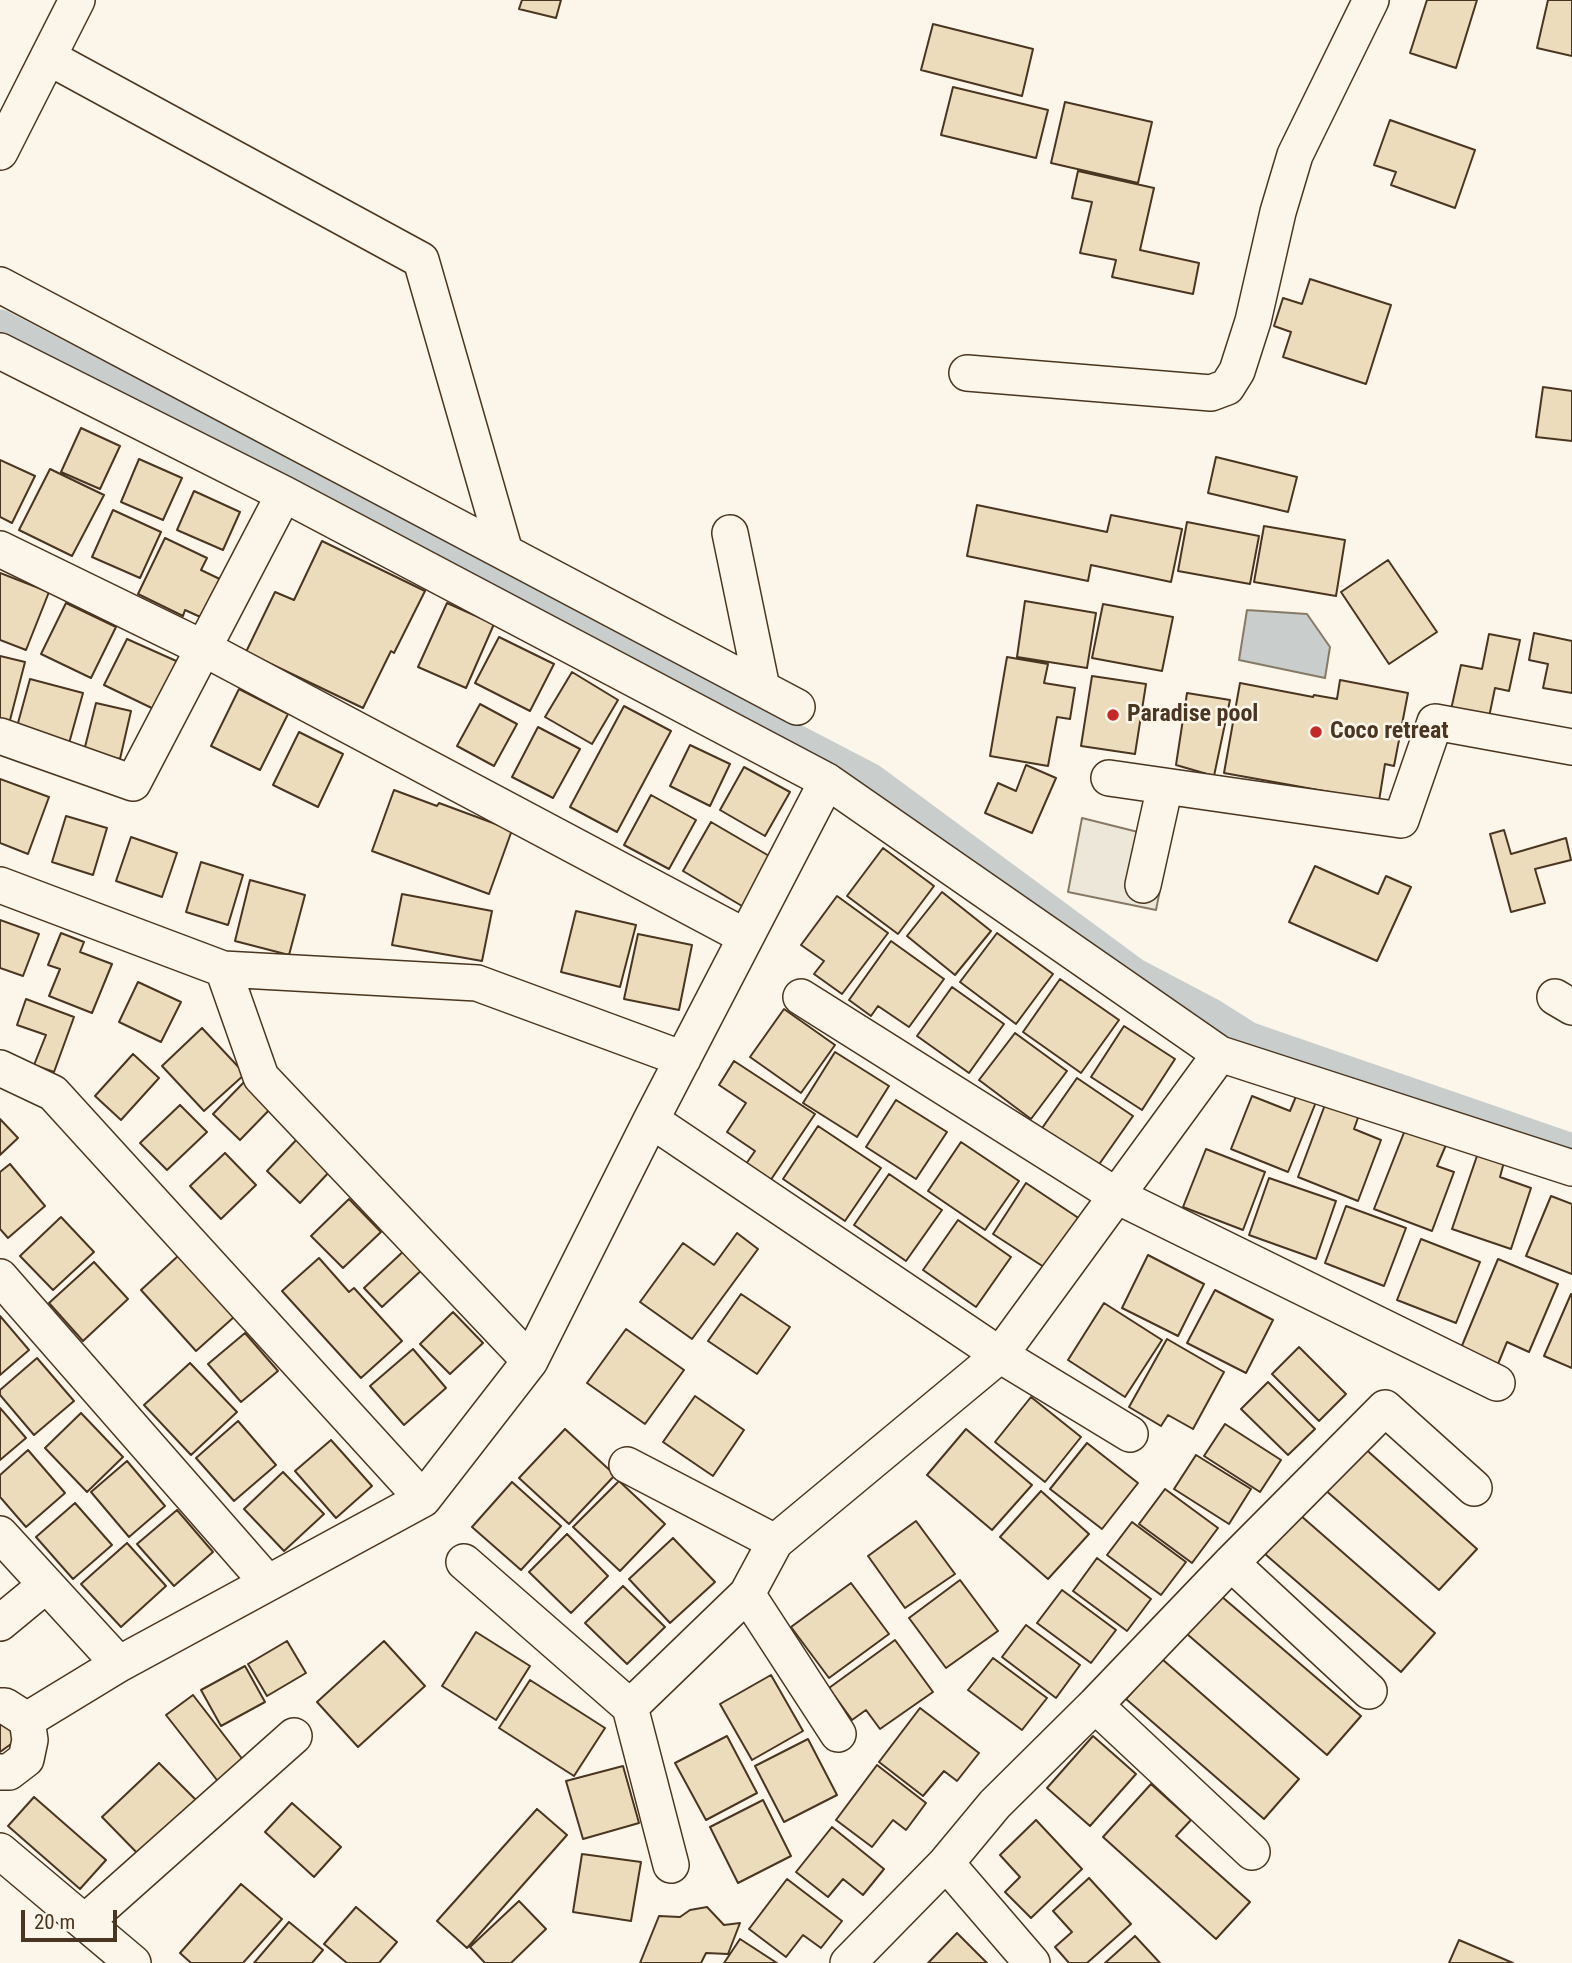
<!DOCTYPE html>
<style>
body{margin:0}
#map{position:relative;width:1572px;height:1963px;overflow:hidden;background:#fbf6e9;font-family:"Roboto Condensed",sans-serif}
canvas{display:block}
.scale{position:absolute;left:21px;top:1910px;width:96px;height:32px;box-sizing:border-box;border:4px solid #4a3520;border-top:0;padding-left:9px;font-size:21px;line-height:24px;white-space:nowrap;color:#4a3520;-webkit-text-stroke:5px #fbf6e9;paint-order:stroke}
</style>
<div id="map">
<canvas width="1572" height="1963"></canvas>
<div class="scale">20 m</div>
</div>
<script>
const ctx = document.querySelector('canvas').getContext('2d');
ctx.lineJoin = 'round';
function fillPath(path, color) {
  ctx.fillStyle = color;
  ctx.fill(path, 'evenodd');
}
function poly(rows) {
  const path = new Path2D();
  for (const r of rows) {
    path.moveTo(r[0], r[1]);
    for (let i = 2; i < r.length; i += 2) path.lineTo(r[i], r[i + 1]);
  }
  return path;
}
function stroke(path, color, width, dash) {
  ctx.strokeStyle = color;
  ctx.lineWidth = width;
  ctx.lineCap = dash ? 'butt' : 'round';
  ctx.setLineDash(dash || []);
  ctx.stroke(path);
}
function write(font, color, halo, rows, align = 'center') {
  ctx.font = font + ' "Roboto Condensed",sans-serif';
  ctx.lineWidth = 5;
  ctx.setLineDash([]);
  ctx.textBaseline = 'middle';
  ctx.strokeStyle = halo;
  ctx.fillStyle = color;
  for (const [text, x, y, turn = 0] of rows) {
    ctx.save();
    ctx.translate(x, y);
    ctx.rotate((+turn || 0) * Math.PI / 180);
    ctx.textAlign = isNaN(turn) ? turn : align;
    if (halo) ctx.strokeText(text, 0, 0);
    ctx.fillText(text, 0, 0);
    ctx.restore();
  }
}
const parking = poly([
 [1175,813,1156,910,1068,892,1082,818,1138,832,1175,813]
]);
fillPath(parking, '#ede7d9');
stroke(parking, '#887966', 2);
const water = poly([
 [1247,610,1307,614,1330,647,1325,678,1239,660,1247,610]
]);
fillPath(water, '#c9cecd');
stroke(water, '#887966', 2);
stroke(poly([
 [0,326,871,780,1134,974,1210,1014,1248,1038,1572,1150]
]), '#c9cecd', 33);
const building = poly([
 [522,0,561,0,556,18,519,9,522,0],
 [1427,0,1477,0,1456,68,1410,53,1427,0],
 [1548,0,1572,0,1572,56,1537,48,1548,0],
 [933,24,1033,49,1022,96,921,70,933,24],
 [953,87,1048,110,1036,158,941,135,953,87],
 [1065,102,1152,122,1138,183,1051,163,1065,102],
 [1390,120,1475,150,1455,208,1391,185,1396,172,1374,165,1390,120],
 [1078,171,1154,188,1140,250,1199,263,1193,294,1112,277,1116,260,1080,253,1092,202,1072,198,1078,171],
 [1310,279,1391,305,1366,384,1283,357,1291,332,1274,326,1283,298,1302,304,1310,279],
 [1543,387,1572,391,1572,441,1536,437,1543,387],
 [81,428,120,446,100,489,61,472,81,428],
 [1216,457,1297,477,1288,512,1208,493,1216,457],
 [139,459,182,478,163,520,121,502,139,459],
 [0,460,35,476,12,523,0,517,0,460],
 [50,469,104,495,72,556,19,530,50,469],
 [194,491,240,512,223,550,177,530,194,491],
 [977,505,1107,532,1111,515,1182,529,1171,582,1091,565,1088,581,967,556,977,505],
 [113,510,161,532,140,578,92,557,113,510],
 [1187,522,1259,536,1250,584,1178,571,1187,522],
 [1264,526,1345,540,1336,596,1254,582,1264,526],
 [165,538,207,558,201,570,226,582,207,620,185,610,183,616,138,594,165,538],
 [322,541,425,591,394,653,391,651,363,708,246,652,275,592,294,600,322,541],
 [1388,560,1437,632,1389,664,1341,592,1388,560],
 [0,573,49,592,26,650,0,640,0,573],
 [1025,601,1096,613,1087,668,1017,657,1025,601],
 [66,603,116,627,91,678,41,654,66,603],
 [447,603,494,624,466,688,418,667,447,603],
 [1103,604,1173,617,1162,671,1092,658,1103,604],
 [1534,633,1572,641,1572,693,1543,688,1548,664,1529,660,1534,633],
 [1489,634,1520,640,1509,691,1495,688,1488,722,1450,714,1461,665,1482,669,1489,634],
 [499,637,554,664,530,711,475,683,499,637],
 [127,639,183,664,160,712,104,685,127,639],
 [0,656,25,662,9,724,0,721,0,656],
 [1007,657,1048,664,1044,683,1075,688,1070,719,1057,717,1048,766,990,756,1007,657],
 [572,672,618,700,592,744,545,717,572,672],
 [1092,676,1146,684,1135,754,1081,746,1092,676],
 [30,679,83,693,68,747,15,734,30,679],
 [1340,680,1408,693,1394,766,1385,764,1379,801,1224,773,1240,683,1313,697,1314,695,1337,699,1340,680],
 [239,689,288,714,260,770,211,746,239,689],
 [1187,693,1230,700,1214,776,1176,765,1187,693],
 [96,703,131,711,120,759,84,751,96,703],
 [480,704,517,724,494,766,457,746,480,704],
 [624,706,671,731,617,832,570,807,624,706],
 [538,727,580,749,553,798,512,777,538,727],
 [299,732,343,754,318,807,273,785,299,732],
 [690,745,730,764,710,806,670,786,690,745],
 [1026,765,1056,778,1032,833,985,813,998,783,1016,791,1026,765],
 [744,767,790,792,765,836,720,810,744,767],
 [0,779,49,797,28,854,0,843,0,779],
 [394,790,437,806,439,803,512,830,489,894,372,851,394,790],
 [651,795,696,820,669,869,624,845,651,795],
 [66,816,107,828,93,875,52,862,66,816],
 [711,822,776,860,747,909,683,871,711,822],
 [1504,830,1511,854,1566,838,1571,860,1535,869,1545,903,1511,912,1490,834,1504,830],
 [131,837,177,853,162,897,116,881,131,837],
 [883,848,934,886,898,934,847,896,883,848],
 [201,862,243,875,228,925,186,912,201,862],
 [1315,866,1378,894,1386,876,1411,887,1377,961,1289,922,1315,866],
 [250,880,305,895,289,955,235,941,250,880],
 [942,892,991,931,955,975,907,936,942,892],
 [402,894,492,911,482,961,392,945,402,894],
 [837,896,888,933,842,994,814,974,824,961,801,945,837,896],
 [576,911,636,925,620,987,561,972,576,911],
 [0,920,39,934,23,976,0,968,0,920],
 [61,933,84,942,80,952,112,964,92,1013,49,996,60,969,48,965,61,933],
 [997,933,1053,974,1016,1024,960,982,997,933],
 [638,934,692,945,679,1010,624,999,638,934],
 [891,941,944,979,909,1027,878,1006,871,1016,849,1000,891,941],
 [1060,979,1119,1020,1081,1073,1023,1032,1060,979],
 [138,982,181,1002,161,1042,119,1022,138,982],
 [952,987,1004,1024,969,1073,917,1036,952,987],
 [26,999,74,1017,54,1072,34,1065,46,1035,17,1025,26,999],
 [784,1009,835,1045,801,1093,750,1057,784,1009],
 [1124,1026,1175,1059,1142,1110,1091,1077,1124,1026],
 [202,1028,245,1074,204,1111,162,1066,202,1028],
 [1015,1033,1067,1071,1031,1119,979,1080,1015,1033],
 [835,1052,889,1086,857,1137,803,1103,835,1052],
 [133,1054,159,1078,121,1120,95,1096,133,1054],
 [734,1061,815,1114,764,1190,739,1174,755,1151,727,1132,746,1103,719,1085,734,1061],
 [248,1078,275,1104,240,1140,213,1114,248,1078],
 [1077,1078,1133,1116,1093,1173,1038,1134,1077,1078],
 [1299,1089,1318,1097,1288,1172,1231,1149,1252,1096,1290,1111,1299,1089],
 [896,1100,947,1132,916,1179,866,1147,896,1100],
 [1326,1102,1359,1115,1354,1129,1381,1140,1358,1201,1298,1177,1326,1102],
 [180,1105,207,1132,167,1170,140,1143,180,1105],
 [0,1119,18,1138,0,1155,0,1119],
 [818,1126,881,1168,845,1221,783,1179,818,1126],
 [1405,1130,1446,1145,1437,1166,1454,1172,1432,1231,1374,1209,1405,1130],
 [299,1137,332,1169,300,1203,267,1171,299,1137],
 [961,1142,1019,1181,985,1230,928,1191,961,1142],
 [1206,1149,1265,1172,1243,1230,1183,1207,1206,1149],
 [225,1153,256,1185,221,1219,190,1186,225,1153],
 [1478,1153,1504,1162,1500,1177,1531,1188,1511,1249,1452,1229,1478,1153],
 [10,1164,45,1206,8,1238,0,1229,0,1172,10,1164],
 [889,1174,942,1210,906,1261,854,1225,889,1174],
 [1269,1178,1336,1201,1316,1259,1249,1235,1269,1178],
 [1026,1183,1080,1219,1047,1269,993,1234,1026,1183],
 [1551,1196,1572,1204,1572,1274,1526,1256,1551,1196],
 [349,1199,381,1232,343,1268,311,1236,349,1199],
 [1346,1206,1406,1228,1384,1286,1325,1263,1346,1206],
 [61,1217,94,1252,53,1290,20,1256,61,1217],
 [958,1220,1011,1257,976,1307,923,1270,958,1220],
 [737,1233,758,1249,692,1339,640,1302,683,1243,714,1265,737,1233],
 [1421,1239,1480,1262,1456,1323,1397,1300,1421,1239],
 [407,1248,425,1267,382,1307,364,1288,407,1248],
 [1148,1255,1204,1284,1178,1336,1122,1308,1148,1255],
 [178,1256,234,1317,196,1351,141,1290,178,1256],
 [319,1258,349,1292,354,1288,402,1341,361,1378,282,1291,319,1258],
 [1498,1259,1558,1284,1529,1352,1507,1342,1498,1364,1461,1348,1498,1259],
 [94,1262,128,1299,83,1341,49,1303,94,1262],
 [1215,1290,1273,1320,1246,1373,1187,1343,1215,1290],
 [741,1294,790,1327,757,1374,708,1341,741,1294],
 [1571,1294,1572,1295,1572,1368,1544,1356,1571,1294],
 [1104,1303,1162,1340,1125,1397,1068,1360,1104,1303],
 [453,1312,483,1343,450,1374,420,1344,453,1312],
 [0,1316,29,1350,0,1375,0,1316],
 [626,1329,684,1370,645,1424,587,1383,626,1329],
 [245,1333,278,1371,241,1402,208,1364,245,1333],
 [1167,1339,1224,1372,1193,1429,1168,1415,1161,1426,1129,1407,1167,1339],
 [1299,1347,1346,1394,1319,1421,1272,1374,1299,1347],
 [413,1349,446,1388,404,1425,370,1386,413,1349],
 [37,1358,74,1401,34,1435,0,1395,0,1390,37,1358],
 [190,1363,237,1412,191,1455,144,1405,190,1363],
 [1268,1382,1315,1429,1288,1455,1241,1409,1268,1382],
 [695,1396,744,1430,713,1476,663,1442,695,1396],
 [1031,1397,1081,1437,1045,1482,995,1442,1031,1397],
 [0,1408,26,1438,0,1460,0,1408],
 [81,1413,123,1457,87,1492,45,1448,81,1413],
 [238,1421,276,1465,234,1501,196,1458,238,1421],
 [1225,1424,1281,1460,1260,1492,1204,1456,1225,1424],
 [565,1429,615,1475,569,1524,519,1478,565,1429],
 [966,1429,1032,1485,992,1530,927,1475,966,1429],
 [331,1440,372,1486,336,1518,295,1471,331,1440],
 [1087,1443,1138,1483,1102,1529,1050,1489,1087,1443],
 [1361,1445,1477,1549,1439,1590,1323,1488,1361,1445],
 [28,1450,65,1493,26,1527,0,1497,0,1475,28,1450],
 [1196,1455,1251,1489,1229,1524,1174,1489,1196,1455],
 [127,1461,165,1506,129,1537,91,1492,127,1461],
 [283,1472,324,1514,284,1551,244,1509,283,1472],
 [619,1481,665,1524,620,1571,573,1527,619,1481],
 [512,1482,561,1526,521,1570,472,1527,512,1482],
 [1165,1489,1218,1528,1192,1563,1139,1524,1165,1489],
 [1041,1491,1089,1534,1048,1579,1000,1537,1041,1491],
 [75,1503,112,1545,73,1579,36,1537,75,1503],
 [177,1510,213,1552,174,1586,137,1544,177,1510],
 [1300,1515,1435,1633,1401,1672,1265,1554,1300,1515],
 [916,1521,955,1574,905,1608,868,1556,916,1521],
 [1132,1522,1186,1562,1161,1595,1107,1555,1132,1522],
 [567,1534,608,1576,571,1613,529,1572,567,1534],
 [673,1538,715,1582,670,1623,629,1579,673,1538],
 [127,1543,166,1586,121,1627,81,1584,127,1543],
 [1097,1558,1151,1599,1127,1631,1073,1591,1097,1558],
 [960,1580,998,1631,946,1668,909,1618,960,1580],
 [851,1583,889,1634,829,1678,791,1627,851,1583],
 [623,1586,665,1627,627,1664,585,1623,623,1586],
 [1062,1590,1116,1630,1091,1663,1037,1623,1062,1590],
 [1221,1596,1361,1716,1327,1755,1187,1634,1221,1596],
 [1026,1625,1080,1665,1056,1698,1002,1657,1026,1625],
 [476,1632,530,1666,496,1720,442,1686,476,1632],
 [895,1640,933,1692,880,1729,866,1710,852,1720,829,1688,895,1640],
 [287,1641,306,1673,267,1696,248,1664,287,1641],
 [384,1641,425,1686,358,1747,317,1702,384,1641],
 [993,1658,1047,1698,1022,1730,968,1690,993,1658],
 [1162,1659,1299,1779,1264,1819,1126,1699,1162,1659],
 [245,1666,265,1702,221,1726,201,1690,245,1666],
 [771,1675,803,1731,752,1760,720,1704,771,1675],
 [530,1680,605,1728,574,1776,499,1728,530,1680],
 [193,1695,250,1769,224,1789,166,1715,193,1695],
 [920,1708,979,1753,957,1781,944,1771,923,1796,879,1762,920,1708],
 [3,1718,18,1739,0,1752,0,1720,3,1718],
 [727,1736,757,1793,706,1820,675,1763,727,1736],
 [1093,1736,1136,1774,1090,1826,1047,1788,1093,1736],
 [808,1739,837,1795,784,1822,755,1766,808,1739],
 [159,1763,200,1804,143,1859,102,1817,159,1763],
 [877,1765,926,1803,906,1830,893,1820,872,1847,836,1820,877,1765],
 [623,1766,639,1823,583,1839,566,1781,623,1766],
 [1151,1784,1191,1820,1176,1836,1250,1902,1216,1939,1103,1837,1151,1784],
 [34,1797,106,1860,80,1889,8,1826,34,1797],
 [763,1800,791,1856,738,1883,710,1827,763,1800],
 [292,1803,341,1847,314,1877,265,1832,292,1803],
 [537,1809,567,1835,467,1948,437,1921,537,1809],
 [1036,1820,1082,1869,1031,1918,1005,1892,1020,1877,1000,1855,1036,1820],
 [832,1827,884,1869,863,1895,843,1879,828,1897,796,1872,832,1827],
 [582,1854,641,1862,631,1921,573,1912,582,1854],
 [1089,1878,1131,1924,1087,1963,1069,1963,1055,1947,1072,1932,1053,1911,1089,1878],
 [787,1879,842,1921,821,1948,803,1935,786,1957,749,1929,787,1879],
 [241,1884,282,1919,243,1963,191,1963,180,1953,241,1884],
 [519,1901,546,1929,511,1963,485,1963,470,1947,519,1901],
 [356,1907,397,1942,379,1963,347,1963,324,1944,356,1907],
 [707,1907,724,1925,740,1923,728,1954,706,1953,701,1963,640,1963,659,1916,680,1917,690,1910,707,1907],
 [289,1922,323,1950,312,1963,254,1963,289,1922],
 [957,1933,987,1963,928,1963,957,1933],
 [1135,1936,1160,1963,1105,1963,1135,1936],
 [740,1939,777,1963,724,1963,740,1939],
 [1459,1940,1513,1963,1449,1963,1459,1940]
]);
fillPath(building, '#ecdcbc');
stroke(building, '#4a3520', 2);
const minor = poly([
 [48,57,421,260,505,552],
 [0,152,77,0],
 [0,285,797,707],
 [0,351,284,494,827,781,1220,1054,1572,1168],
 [967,373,1211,393,1227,387,1237,371,1253,321,1278,212,1295,155,1371,0],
 [730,533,762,688],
 [0,549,203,648,746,937],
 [0,736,133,783,284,494],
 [1109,778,1401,820,1435,722,1572,747],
 [0,885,223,969,477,983,683,1059],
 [1143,885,1165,786],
 [223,969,261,1077,530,1361],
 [801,997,1117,1196,1497,1383],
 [1555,997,1572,1007],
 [0,1068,53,1093,423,1499],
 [651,1120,1000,1355,1130,1434],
 [0,1277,268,1583],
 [627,1465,775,1542],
 [0,1534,119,1664],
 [464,1562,630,1707],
 [1231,1563,1369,1691],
 [747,1594,838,1734],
 [0,1623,46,1585],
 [1095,1705,1252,1852],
 [0,1706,5,1706,27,1720,30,1740,26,1759,9,1772,0,1772],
 [27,1720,119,1664,423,1499,530,1361,651,1120,827,781],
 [0,1851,133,1963],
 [946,1863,1032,1963],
 [671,1865,630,1707,747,1594,775,1542,1000,1355,1220,1054],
 [85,1922,294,1736],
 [848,1963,946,1863,995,1804,1095,1705,1231,1563,1385,1408,1474,1488]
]);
stroke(minor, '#4a3520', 38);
stroke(minor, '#fbf6e9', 35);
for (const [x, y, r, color] of [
 [1113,715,7,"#c62828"],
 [1316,732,7,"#c62828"]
]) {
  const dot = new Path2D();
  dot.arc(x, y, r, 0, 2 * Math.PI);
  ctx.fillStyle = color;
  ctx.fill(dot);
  stroke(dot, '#fbf6e9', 2.5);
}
write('bold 24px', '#4a3520', '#fbf6e9', [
 ["Paradise pool",1127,715],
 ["Coco retreat",1330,732]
], 'left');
</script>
